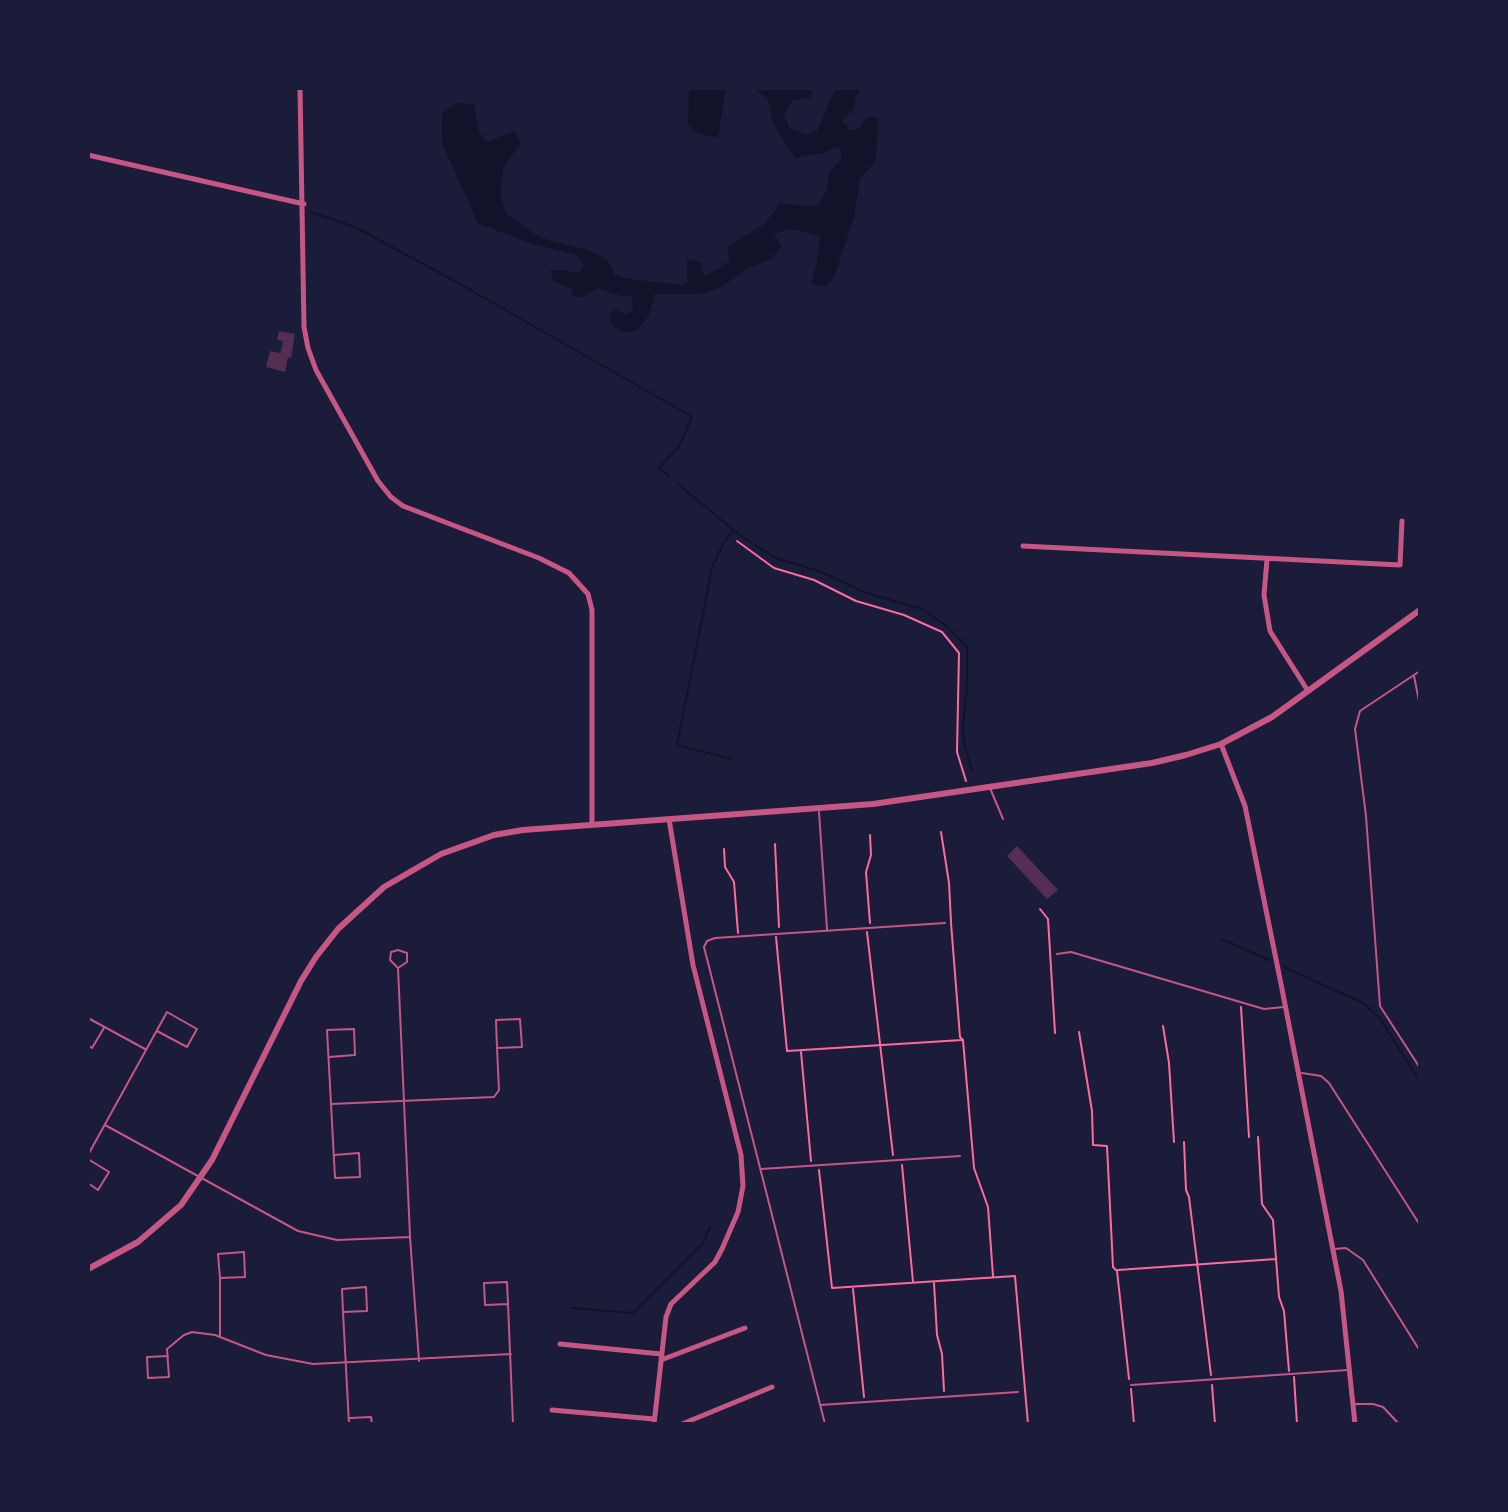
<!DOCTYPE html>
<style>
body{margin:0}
#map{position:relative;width:1508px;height:1512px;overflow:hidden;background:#1b1b3a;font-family:Jost,sans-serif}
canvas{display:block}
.frame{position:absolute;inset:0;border:90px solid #1b1b3a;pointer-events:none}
</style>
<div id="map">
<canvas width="1508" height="1512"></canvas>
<div class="frame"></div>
</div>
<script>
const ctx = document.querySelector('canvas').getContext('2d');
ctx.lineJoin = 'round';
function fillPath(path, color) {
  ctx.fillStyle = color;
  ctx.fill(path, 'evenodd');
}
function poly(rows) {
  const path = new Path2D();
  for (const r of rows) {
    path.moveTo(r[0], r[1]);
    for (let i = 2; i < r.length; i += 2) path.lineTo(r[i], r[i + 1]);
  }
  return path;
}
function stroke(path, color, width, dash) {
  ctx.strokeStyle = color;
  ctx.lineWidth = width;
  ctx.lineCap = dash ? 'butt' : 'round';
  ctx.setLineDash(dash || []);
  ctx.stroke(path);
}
fillPath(poly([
 [689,88,726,88,718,138,695,132,688,124],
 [753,88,812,88,811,98,793,100,784,116,790,129,807,135,817,131,836,88,862,88,856,96,854,108,842,121,850,130,859,129,867,118,878,118,876,160,860,180,854,217,834,277,826,287,811,284,817,263,820,236,802,231,786,229,774,235,781,247,772,258,745,270,723,286,702,294,655,294,649,315,637,331,622,332,612,325,609,313,616,309,625,315,633,311,632,296,622,296,597,288,584,297,573,297,571,289,553,281,551,271,563,270,579,273,584,264,578,256,529,243,478,223,442,143,442,113,457,103,474,104,479,133,488,142,514,131,521,142,503,169,500,194,506,214,539,237,591,251,607,260,615,275,629,279,682,285,687,282,687,260,700,262,704,276,720,268,730,261,727,247,766,223,779,204,818,206,827,189,829,174,842,158,839,146,822,153,795,158,773,123,768,99]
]), '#12122b');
stroke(poly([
 [311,212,355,227,473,291],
 [476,293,692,417,679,446,659,468,669,476],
 [678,484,742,537,778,559,819,571,864,592,922,609,949,628,967,647,967,685,963,727,965,747,972,770],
 [732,759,677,745,712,568,723,544,732,531],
 [1222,939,1269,960],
 [1284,967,1363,1003,1380,1018,1420,1082],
 [571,1308,633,1313,703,1243,710,1227]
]), '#12122b', 2);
fillPath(poly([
 [279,331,295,334,291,358,288,357,285,372,266,367,270,351,280,353,282,347,283,341,277,340],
 [1017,846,1058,890,1047,899,1007,856]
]), '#542f53');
stroke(poly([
 [737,541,774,568,814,580,856,601,904,615,942,632,959,653,957,752,966,781],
 [941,832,949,883,951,922],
 [870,835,871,855,866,872,870,923],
 [775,844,779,927],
 [724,849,725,867,734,882,738,933],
 [1040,909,1048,919,1055,1033],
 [951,923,960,1037,963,1040,974,1168,988,1207,993,1276],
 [867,932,893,1155],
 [776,937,787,1051,962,1040],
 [1241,1007,1249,1137],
 [1163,1026,1169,1063,1174,1142],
 [1079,1032,1092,1111,1093,1145,1107,1146,1113,1267,1117,1271,1129,1379],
 [801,1052,811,1161],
 [1258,1137,1262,1204,1273,1220,1279,1297,1284,1311,1289,1371],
 [1184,1142,1186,1190,1189,1197,1211,1375],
 [902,1165,913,1282],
 [819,1170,832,1288,1015,1276,1028,1424],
 [1118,1270,1276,1259],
 [934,1283,937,1335,942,1354,944,1391],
 [853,1289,864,1397],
 [1294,1377,1297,1424],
 [1212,1385,1215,1424],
 [1131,1389,1134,1424]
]), '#ff6b9d', 2);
stroke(poly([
 [1420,671,1360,711,1355,729,1366,816,1380,1006,1420,1068],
 [1414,676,1420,706],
 [990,788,1003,819],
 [819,812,827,929],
 [1057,954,1071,952,1264,1009,1284,1007],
 [398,968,390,960,391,952,398,950,407,953,407,962,398,968,410,1236],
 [88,1018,145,1049],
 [88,1045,92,1048,104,1028],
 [329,1057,355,1055,354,1029,327,1030,335,1178,360,1177,359,1153,334,1155],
 [1302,1073,1321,1076,1329,1083,1420,1225],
 [331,1104,494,1097,499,1090,497,1048,496,1020,520,1019,522,1047,497,1048],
 [105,1125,298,1231,337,1240,410,1237,419,1361],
 [88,1155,167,1012,197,1029,187,1047,157,1031],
 [88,1159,109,1172,98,1190,88,1183],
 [761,1169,960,1156],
 [1334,1249,1346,1248,1363,1260,1420,1351],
 [220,1278,218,1254,244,1252,245,1277,220,1278,220,1337],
 [366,1287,367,1311,343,1312,342,1289,366,1287],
 [508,1304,507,1282,484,1283,485,1305,508,1304,513,1424],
 [343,1312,349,1424],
 [168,1356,147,1357,148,1378,169,1377,167,1349,184,1335,192,1332,215,1335,266,1355,313,1364,511,1354],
 [1131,1385,1348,1370],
 [1354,1404,1373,1404,1383,1407,1399,1424],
 [820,1405,1018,1392],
 [350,1418,371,1417,372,1424],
 [825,1424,704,947,707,941,715,938,945,923]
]), '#c65784', 2);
stroke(poly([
 [300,88,304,327,308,348,316,370,378,481,391,497,403,506,539,558,569,573,588,594,592,610,592,824],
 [88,155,304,204],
 [1023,546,1400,565,1402,521],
 [1267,559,1264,595,1270,631,1308,691],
 [1221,744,1245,806,1281,984,1341,1291,1355,1424],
 [560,1344,661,1354],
 [661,1360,745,1328],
 [552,1410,654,1419],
 [654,1424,666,1317,671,1304,715,1262,722,1249,738,1212,743,1186,741,1155,693,965,669,819],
 [682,1424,772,1387]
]), '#c65784', 5);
stroke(poly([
 [88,1269,138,1242,181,1205,212,1160,301,981,316,957,338,929,384,887,441,854,494,835,523,830,873,804,1152,763,1186,755,1221,744,1272,717,1420,610]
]), '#c65784', 6);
</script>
